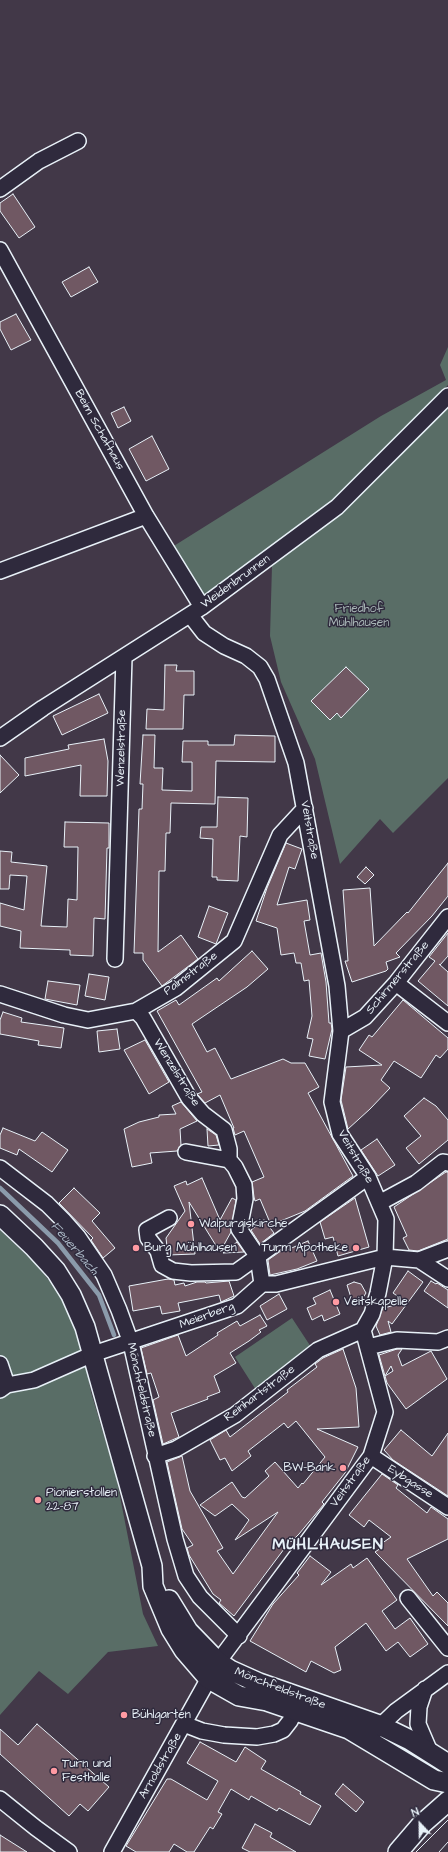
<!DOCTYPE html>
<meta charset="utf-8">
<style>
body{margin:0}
#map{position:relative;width:448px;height:1852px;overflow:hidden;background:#423848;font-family:"Architects Daughter",sans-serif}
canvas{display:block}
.north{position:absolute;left:400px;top:1804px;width:40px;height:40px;-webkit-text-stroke:3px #2f2a3d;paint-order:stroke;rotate:338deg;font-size:11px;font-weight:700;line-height:16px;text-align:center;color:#e8f1f8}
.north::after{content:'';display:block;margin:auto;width:14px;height:18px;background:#e8f1f8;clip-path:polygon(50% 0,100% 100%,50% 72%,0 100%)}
</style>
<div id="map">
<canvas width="448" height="1852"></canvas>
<div class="north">N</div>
</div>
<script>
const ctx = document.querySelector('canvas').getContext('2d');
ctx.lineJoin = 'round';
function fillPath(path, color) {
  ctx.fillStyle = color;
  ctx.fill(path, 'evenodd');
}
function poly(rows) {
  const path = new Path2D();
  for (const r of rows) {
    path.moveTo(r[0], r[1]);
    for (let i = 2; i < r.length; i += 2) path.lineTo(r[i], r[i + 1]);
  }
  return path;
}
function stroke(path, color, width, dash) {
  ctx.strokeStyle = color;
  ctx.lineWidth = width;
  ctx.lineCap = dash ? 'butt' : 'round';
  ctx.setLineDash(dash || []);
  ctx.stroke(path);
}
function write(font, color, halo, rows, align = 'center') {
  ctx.font = font + ' "Architects Daughter",sans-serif';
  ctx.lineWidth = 3;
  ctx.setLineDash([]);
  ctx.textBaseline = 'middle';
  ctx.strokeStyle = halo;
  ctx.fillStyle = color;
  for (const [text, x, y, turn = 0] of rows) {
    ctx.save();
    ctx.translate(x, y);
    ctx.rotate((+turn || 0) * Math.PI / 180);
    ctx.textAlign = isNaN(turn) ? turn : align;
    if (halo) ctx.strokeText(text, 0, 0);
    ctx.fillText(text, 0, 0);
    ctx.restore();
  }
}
fillPath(poly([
 [448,347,448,385,344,491,204,596,169,549,381,416,446,380,440,365],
 [448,404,448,778,393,833,380,819,340,864,315,759,281,682,270,636,272,566,352,503],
 [0,1230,34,1262,64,1299,85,1360,91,1392,116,1476,143,1614,158,1646,108,1652,68,1694,39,1671,0,1715],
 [292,1318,311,1347,256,1390,235,1357]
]), '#596d66');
stroke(poly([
 [0,1188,58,1243,99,1295,114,1335]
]), '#8b9bab', 4.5);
const building = poly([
 [13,194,35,227,19,238,0,211,0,203,13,194],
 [89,267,98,282,71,297,62,282,89,267],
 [16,314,31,340,11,350,0,329,0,322,16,314],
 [124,407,131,421,118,428,111,413,124,407],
 [152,436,169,469,146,481,129,449,152,436],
 [165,665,177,665,176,671,194,671,194,695,184,695,183,729,146,729,147,709,164,710,165,665],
 [346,667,369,689,341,718,337,713,330,720,311,701,346,667],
 [99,694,108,713,62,735,53,716,99,694],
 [143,735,155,735,154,768,163,768,162,790,192,791,192,762,182,762,183,741,208,741,208,745,234,745,235,735,275,736,275,762,216,761,215,804,171,803,170,833,166,833,165,871,159,871,158,952,181,935,198,959,162,986,143,960,143,953,134,953,139,809,142,809,143,784,140,784,143,735],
 [104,739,108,761,107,796,80,796,81,765,25,776,25,758,69,749,68,745,104,739],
 [0,755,19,775,0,793,0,755],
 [218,797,248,798,247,837,240,836,238,881,217,880,217,877,212,877,213,839,200,838,201,827,217,827,218,797],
 [65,822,109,823,109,848,107,848,105,919,94,918,93,956,70,955,70,950,20,948,21,931,0,926,0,903,24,910,27,876,10,875,9,889,0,889,0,851,12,852,11,862,47,866,41,926,67,927,68,899,77,900,78,847,64,847,65,822],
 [286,843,302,849,295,869,289,867,277,905,307,900,310,920,304,921,310,955,321,953,326,982,329,1023,331,1023,332,1029,325,1059,309,1056,313,1039,307,1038,312,1016,309,980,304,981,301,963,296,963,294,953,281,955,277,928,256,921,267,888,286,843],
 [448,863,448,896,432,916,396,953,400,957,386,962,388,969,386,971,352,982,345,961,348,961,343,890,370,888,374,946,407,912,408,913,448,863],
 [366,867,374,875,365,884,357,877,366,867],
 [209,906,228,913,216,944,198,937,209,906],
 [448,933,448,956,440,965,439,964,448,972,448,1006,418,981,435,961,429,957,448,933],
 [252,951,268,969,247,987,192,1024,207,1052,215,1048,231,1079,283,1059,291,1063,305,1063,319,1087,308,1093,353,1176,305,1211,271,1225,260,1199,255,1201,254,1197,252,1182,264,1177,244,1131,235,1135,233,1128,234,1128,220,1095,205,1103,197,1094,202,1092,157,1011,176,1000,179,1005,217,978,219,981,252,951],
 [89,974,109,977,105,1000,85,996,89,974],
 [48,981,80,985,77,1005,45,999,48,981],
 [403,1000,448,1038,448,1049,440,1058,436,1055,421,1078,394,1061,381,1080,390,1088,370,1109,348,1129,341,1100,346,1067,382,1065,359,1050,369,1035,372,1037,403,1000],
 [3,1012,22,1018,21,1022,64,1028,61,1048,38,1045,39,1041,0,1034,0,1020,3,1012],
 [117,1029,120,1049,99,1052,97,1031,117,1029],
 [145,1040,169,1082,149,1094,124,1050,145,1040],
 [424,1098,436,1106,448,1120,448,1140,419,1164,406,1148,421,1136,404,1116,424,1098],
 [181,1102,197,1121,180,1129,181,1145,177,1151,150,1153,152,1163,132,1167,124,1129,139,1122,159,1117,159,1115,176,1114,172,1106,181,1102],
 [3,1128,35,1141,42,1132,68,1150,52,1172,19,1149,17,1155,0,1148,0,1135,3,1128],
 [207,1129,216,1135,219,1145,208,1146,207,1129],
 [377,1139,395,1165,378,1176,361,1150,377,1139],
 [446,1172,448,1172,448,1239,418,1251,409,1250,403,1238,407,1236,394,1207,446,1172],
 [202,1178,220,1220,232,1198,236,1200,231,1232,220,1252,189,1202,195,1254,168,1255,166,1238,185,1211,174,1186,186,1181,187,1185,202,1178],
 [74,1188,100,1213,92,1221,115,1248,103,1258,91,1240,93,1238,59,1203,74,1188],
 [355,1198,369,1247,338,1256,333,1237,325,1239,320,1222,355,1198],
 [264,1220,274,1233,260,1244,251,1230,264,1220],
 [308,1241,317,1261,297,1269,270,1275,268,1260,285,1248,287,1250,308,1241],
 [237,1242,244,1252,223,1253,237,1242],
 [408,1271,423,1282,392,1324,388,1321,391,1332,380,1335,376,1326,383,1307,384,1308,406,1302,393,1293,408,1271],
 [168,1279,174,1280,175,1285,184,1283,185,1286,197,1282,205,1282,206,1283,229,1281,234,1296,221,1302,219,1295,178,1303,180,1311,162,1314,160,1306,133,1311,129,1286,168,1279],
 [431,1281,436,1284,437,1283,448,1290,448,1308,424,1291,431,1281],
 [354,1282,361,1284,366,1293,362,1299,353,1304,347,1285,354,1282],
 [330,1290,340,1314,324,1321,322,1315,312,1320,307,1308,316,1304,313,1298,330,1290],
 [279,1294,287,1309,267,1320,260,1306,279,1294],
 [260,1315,267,1326,259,1330,261,1332,249,1341,230,1353,236,1363,214,1376,220,1392,207,1397,208,1399,171,1413,179,1437,163,1444,153,1400,159,1397,151,1373,147,1374,141,1348,178,1335,186,1356,218,1335,217,1333,237,1321,240,1326,260,1315],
 [343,1349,356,1388,359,1427,317,1429,358,1447,345,1473,322,1502,324,1504,299,1534,291,1542,290,1541,234,1616,219,1603,221,1600,213,1594,189,1555,187,1548,193,1545,182,1529,167,1462,182,1456,190,1491,223,1548,217,1551,233,1574,278,1512,235,1540,249,1520,232,1504,215,1516,200,1505,232,1482,242,1497,245,1498,269,1476,265,1471,275,1462,298,1488,302,1483,303,1484,325,1457,296,1421,288,1428,284,1423,248,1451,251,1456,232,1471,225,1458,220,1460,210,1440,226,1430,230,1437,288,1392,287,1390,317,1367,315,1364,323,1358,343,1349],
 [397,1349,402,1349,398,1355,402,1366,431,1351,447,1379,406,1409,387,1383,385,1376,393,1371,391,1366,385,1376,379,1355,397,1349],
 [401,1430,432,1456,448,1433,448,1496,393,1460,384,1450,401,1430],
 [382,1474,398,1485,396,1488,427,1513,431,1507,448,1519,448,1539,407,1559,433,1596,437,1592,448,1603,448,1626,375,1552,384,1546,381,1544,391,1537,369,1520,364,1527,349,1515,382,1474],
 [310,1556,331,1572,321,1585,351,1564,353,1568,367,1558,397,1600,382,1611,395,1629,410,1618,428,1644,410,1657,398,1642,386,1651,366,1623,335,1647,341,1670,334,1673,311,1661,306,1672,250,1641,273,1604,299,1575,297,1573,310,1556],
 [37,1724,109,1787,88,1811,80,1804,69,1816,0,1754,0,1729,18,1745,37,1724],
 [200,1742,236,1762,245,1747,266,1761,261,1769,301,1792,300,1794,321,1806,310,1825,279,1808,277,1811,251,1796,249,1800,231,1789,218,1812,222,1814,213,1829,210,1827,194,1852,187,1852,174,1844,169,1852,136,1852,126,1846,167,1779,171,1779,207,1800,218,1781,187,1763,200,1742],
 [343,1784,364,1802,356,1812,335,1794,343,1784],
 [255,1824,272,1833,270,1837,296,1852,250,1852,242,1848,255,1824],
 [0,1835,27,1852,0,1852,0,1835]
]);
fillPath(building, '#705863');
stroke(building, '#e8f1f8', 1);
const minor = poly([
 [0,189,39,161,78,141],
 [0,250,146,516,202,607],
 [0,571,146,516],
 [0,738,43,708,202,607,337,507,448,396],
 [115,959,124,657],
 [396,983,448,1023],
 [0,994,64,1015,88,1020,136,1011,176,988,234,941,280,835,305,808],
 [136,1011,143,1018,189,1098,203,1114,224,1130,229,1149,229,1160,235,1167,244,1185,245,1199,239,1229,258,1257,262,1284],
 [341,1031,365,1017,396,983,448,917],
 [186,1152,229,1160],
 [0,1168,47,1204,63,1220,78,1237,104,1275,119,1310,131,1343,175,1539,186,1576,200,1597,239,1636],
 [379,1203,416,1183,443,1162,448,1163],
 [169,1218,147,1230,148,1238,158,1251,162,1265,173,1271,191,1273,236,1272,368,1177],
 [419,1260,448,1279],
 [368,1347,397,1340,438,1342,448,1338],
 [0,1364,7,1385],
 [0,1390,7,1385,34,1380,93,1354,237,1306,262,1284,276,1284,385,1257,419,1260,448,1249],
 [155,1456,176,1449,235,1415,318,1350,363,1330],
 [371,1456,448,1507],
 [408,1598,448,1648],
 [425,1689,419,1707,418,1724,430,1752],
 [184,1724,202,1731,224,1735,257,1737,274,1734,283,1730,290,1721,300,1701],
 [373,1733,396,1711,448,1673],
 [0,1799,36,1828,69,1852],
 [112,1852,218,1662,371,1456,385,1412,363,1330,372,1314,378,1293,385,1257,386,1219,368,1177,340,1134,332,1102,341,1031,337,986,296,763,267,679,260,667,246,656,224,646,204,633,190,615]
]);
const major = poly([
 [0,1215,34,1247,56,1271,71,1295,85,1327,152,1566,153,1586,171,1629,184,1650,209,1679,239,1696,267,1701,349,1729,434,1780,448,1783],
 [169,1600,188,1631,218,1662,230,1670,259,1683,379,1725,410,1740,448,1764],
 [398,1852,422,1824,448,1801]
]);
stroke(minor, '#e8f1f8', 18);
stroke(major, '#e8f1f8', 22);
stroke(minor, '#2f2a3d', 15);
stroke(major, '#2f2a3d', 19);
stroke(poly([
 [416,1852,448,1820],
 [439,1852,448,1842]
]), '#e8f1f8', 1);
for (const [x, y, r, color] of [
 [191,1224,4,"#ff9aa2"],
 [136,1248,4,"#ff9aa2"],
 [356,1248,4,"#ff9aa2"],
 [336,1302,4,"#ff9aa2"],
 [343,1468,4,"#ff9aa2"],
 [38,1500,4,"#ff9aa2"],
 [124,1715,4,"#ff9aa2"],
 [54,1771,4,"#ff9aa2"]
]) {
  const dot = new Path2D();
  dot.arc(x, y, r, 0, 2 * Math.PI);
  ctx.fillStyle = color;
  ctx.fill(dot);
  stroke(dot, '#2f2a3d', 1.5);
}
write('12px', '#e8f1f8', '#2f2a3d', [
 ["Beim Schafhaus",99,430,61],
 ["Weidenbrunnen",236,582,-36],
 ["Wenzelstraße",122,748,-89],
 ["Veitstraße",309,830,80],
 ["Palmstraße",191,974,-37],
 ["Schirmerstraße",398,978,-50],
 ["Wenzelstraße",176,1073,58],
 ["Veitstraße",355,1157,60],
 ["Meierberg",207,1316,-20],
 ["Mönchfeldstraße",141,1390,77],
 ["Reinhartstraße",260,1394,-37],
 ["Veitstraße",351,1482,-54],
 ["Eybgasse",410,1482,33],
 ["Mönchfeldstraße",280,1689,21],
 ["Arnoldstraße",161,1766,-60]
]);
write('12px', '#a8b6b6', '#2f2a3d', [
 ["Friedhof",359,609],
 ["Mühlhausen",359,623]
]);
write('12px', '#e8f1f8', '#2f2a3d', [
 ["Walpurgiskirche",199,1224],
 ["Burg Mühlhausen",144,1248],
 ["Turm Apotheke",348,1248,"right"],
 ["Veitskapelle",344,1302],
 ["BW-Bank",335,1468,"right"],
 ["Pionierstollen",46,1493],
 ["22-87",46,1507],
 ["Bühlgarten",132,1715],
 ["Turn und",62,1764],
 ["Festhalle",62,1778]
], 'left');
write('italic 13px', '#aab7c5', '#2f2a3d', [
 ["Feuerbach",74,1249,49]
]);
ctx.letterSpacing = '1px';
write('bold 16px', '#e8f1f8', '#2f2a3d', [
 ["MÜHLHAUSEN",328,1546]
]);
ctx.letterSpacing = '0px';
</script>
